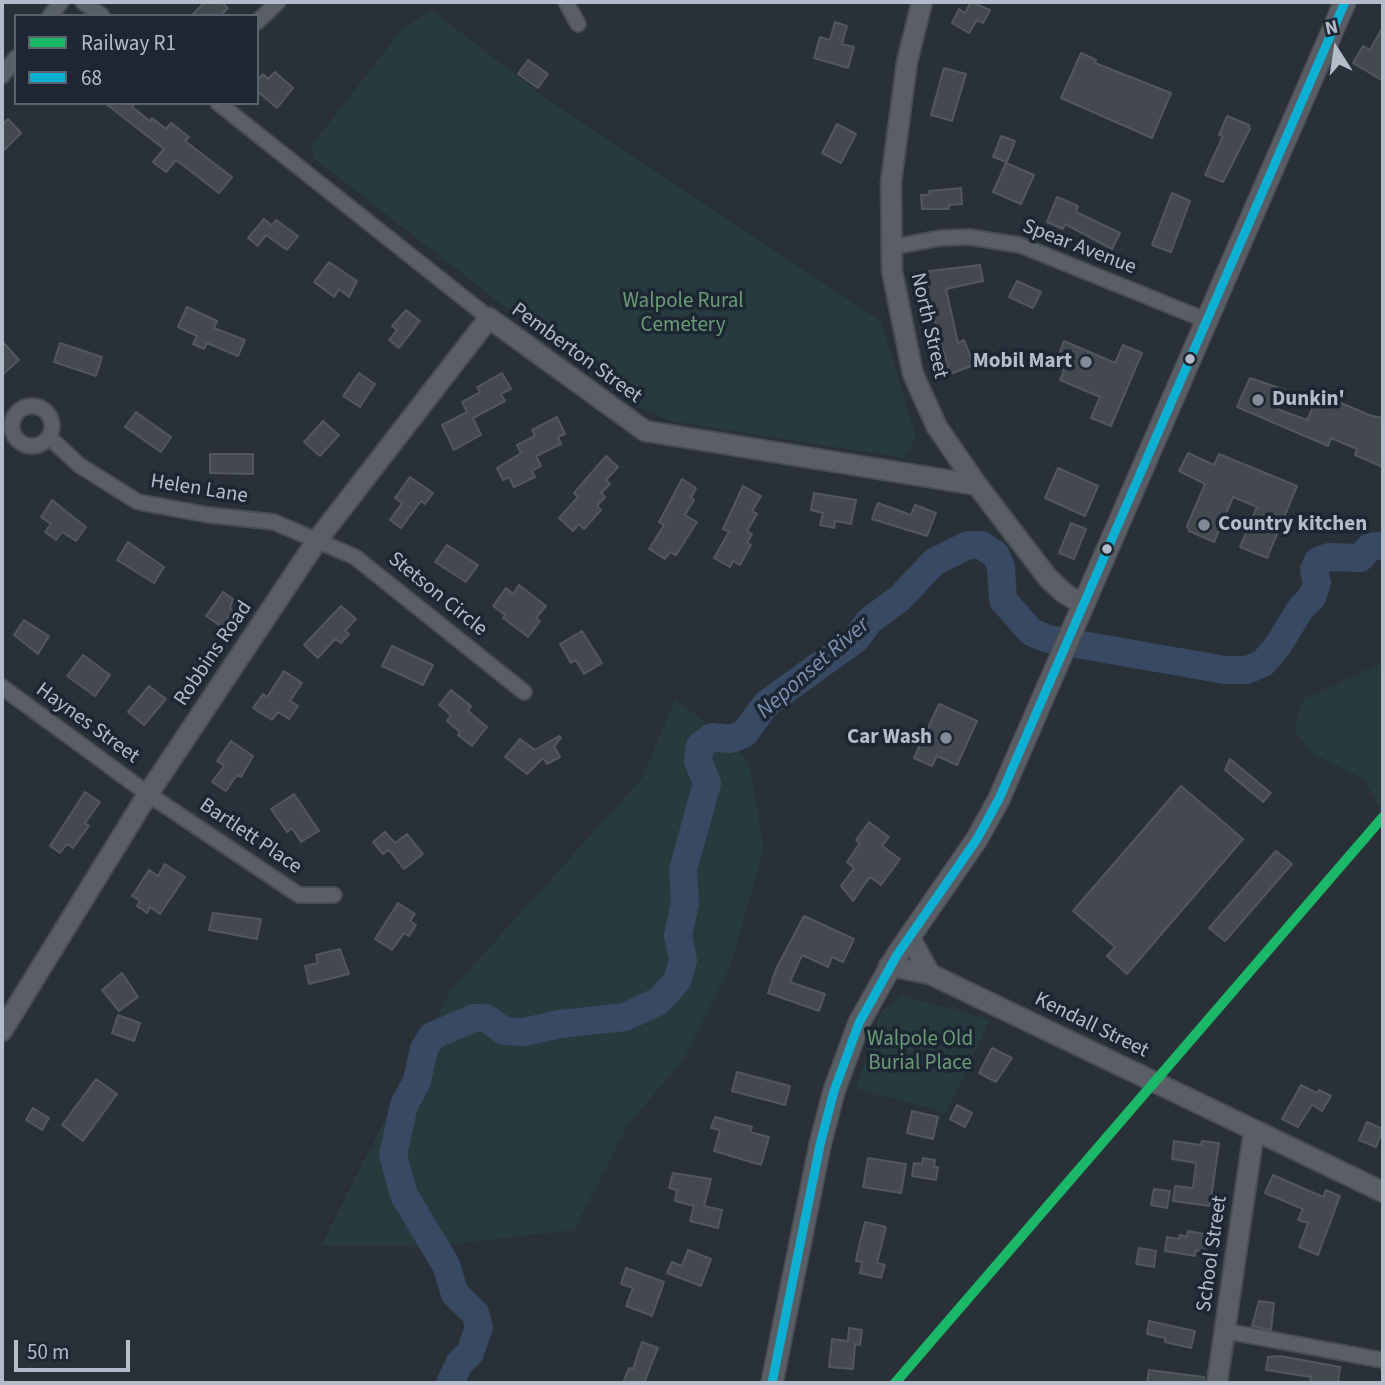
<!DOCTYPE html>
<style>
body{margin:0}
#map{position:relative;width:1385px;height:1385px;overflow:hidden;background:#2a3038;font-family:"Source Sans 3",sans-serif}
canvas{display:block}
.frame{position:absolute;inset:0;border:4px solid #b4bcc9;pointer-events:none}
.legend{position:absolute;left:14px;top:14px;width:245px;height:91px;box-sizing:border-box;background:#1d2633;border:2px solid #59626f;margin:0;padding:9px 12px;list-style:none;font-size:21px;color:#b4bcc9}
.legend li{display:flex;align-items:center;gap:14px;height:35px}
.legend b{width:35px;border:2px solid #59626f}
.north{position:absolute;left:1301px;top:14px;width:70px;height:70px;-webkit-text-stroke:5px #1d2633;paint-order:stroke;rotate:348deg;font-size:19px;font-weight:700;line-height:28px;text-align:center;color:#b4bcc9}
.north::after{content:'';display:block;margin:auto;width:24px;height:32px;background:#b4bcc9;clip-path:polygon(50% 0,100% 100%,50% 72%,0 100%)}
.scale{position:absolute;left:14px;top:1340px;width:116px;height:32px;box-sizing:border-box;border:4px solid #b4bcc9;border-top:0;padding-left:9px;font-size:21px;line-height:24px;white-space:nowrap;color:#b4bcc9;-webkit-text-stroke:5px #1d2633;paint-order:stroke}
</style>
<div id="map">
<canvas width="1385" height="1385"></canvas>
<div class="frame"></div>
<ul class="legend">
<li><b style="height:9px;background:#1ab867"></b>Railway R1</li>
<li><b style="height:9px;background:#0dafd3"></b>68</li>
</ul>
<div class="north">N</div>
<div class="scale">50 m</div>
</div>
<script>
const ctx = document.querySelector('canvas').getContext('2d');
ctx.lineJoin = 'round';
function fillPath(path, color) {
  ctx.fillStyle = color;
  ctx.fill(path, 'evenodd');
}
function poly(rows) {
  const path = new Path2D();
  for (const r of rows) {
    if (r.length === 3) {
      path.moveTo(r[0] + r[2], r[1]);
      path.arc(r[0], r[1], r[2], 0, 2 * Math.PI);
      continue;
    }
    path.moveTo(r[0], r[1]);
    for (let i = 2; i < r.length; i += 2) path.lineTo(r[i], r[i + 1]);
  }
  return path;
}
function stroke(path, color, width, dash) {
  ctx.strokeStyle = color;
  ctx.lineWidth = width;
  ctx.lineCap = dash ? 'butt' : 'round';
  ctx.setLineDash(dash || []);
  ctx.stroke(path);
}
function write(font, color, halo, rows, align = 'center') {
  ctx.font = font + ' "Source Sans 3",sans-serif';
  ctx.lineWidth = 7;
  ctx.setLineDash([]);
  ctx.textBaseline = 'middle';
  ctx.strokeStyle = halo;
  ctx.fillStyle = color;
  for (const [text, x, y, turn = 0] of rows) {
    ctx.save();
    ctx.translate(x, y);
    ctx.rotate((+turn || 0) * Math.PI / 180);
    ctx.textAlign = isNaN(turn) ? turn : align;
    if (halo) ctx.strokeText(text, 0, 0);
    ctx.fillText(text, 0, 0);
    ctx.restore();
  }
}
fillPath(poly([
 [432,10,547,99,881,321,916,437,905,458,671,421,631,405,315,159,310,147,402,29],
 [1383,662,1383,814,1364,779,1310,752,1294,729,1303,700],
 [675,700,730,739,749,763,764,849,730,967,684,1059,628,1125,574,1230,435,1246,321,1246,450,991,642,778],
 [901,995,990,1020,946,1113,856,1088,881,1012]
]), '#273a3e');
stroke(poly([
 [450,1383,459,1364,470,1353,479,1327,475,1313,455,1294,446,1265,404,1195,393,1155,404,1105,417,1081,424,1049,432,1036,474,1018,486,1018,504,1031,524,1032,560,1024,625,1017,659,1001,677,981,683,960,678,935,685,903,683,870,707,783,698,761,700,746,712,737,730,739,744,734,766,704,856,639,869,621,900,598,934,562,968,545,981,545,996,555,1001,567,1003,600,1031,632,1048,639,1225,670,1247,670,1263,663,1277,647,1301,608,1312,597,1317,583,1314,570,1318,561,1329,557,1360,558,1370,547,1383,545]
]), '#384963', 28);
const building = poly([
 [205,2,221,2,228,8,220,16,191,16,205,2],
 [971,2,990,10,983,23,977,20,969,33,952,23,959,9,965,13,971,2],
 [835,22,847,26,842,44,854,47,848,68,814,58,820,37,830,40,835,22],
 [1383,27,1383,81,1353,63,1363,46,1370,50,1383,27],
 [1081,53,1096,60,1095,63,1171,93,1152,138,1061,98,1081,53],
 [528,60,548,74,538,88,518,74,528,60],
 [944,68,966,74,952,121,931,115,944,68],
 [275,72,293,88,277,108,257,91,257,81,263,74,268,79,275,72],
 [105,103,135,103,132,107,150,121,152,118,166,129,171,123,189,137,185,141,232,177,219,193,176,160,166,172,153,162,164,149,105,103],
 [1227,116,1249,125,1250,129,1223,182,1205,175,1223,136,1219,135,1227,116],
 [8,119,21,133,2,152,2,125,8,119],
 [837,124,856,134,841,163,822,153,837,124],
 [1001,136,1015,141,1007,162,993,157,1001,136],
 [1006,163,1034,175,1021,204,993,192,1006,163],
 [961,188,962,204,949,205,949,209,922,209,921,195,930,195,929,191,961,188],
 [1172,193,1190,201,1171,252,1152,245,1172,193],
 [1057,197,1078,206,1076,212,1120,233,1112,249,1065,224,1063,229,1047,222,1057,197],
 [264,219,272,225,276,220,298,236,287,250,266,235,258,246,248,238,264,219],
 [329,262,357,281,349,297,339,289,334,297,314,282,329,262],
 [980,265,983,281,946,289,958,343,964,340,974,365,950,374,921,272,980,265],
 [1017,281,1041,292,1033,308,1009,297,1017,281],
 [187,307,217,321,214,328,245,340,238,356,207,343,204,349,193,344,197,336,178,327,187,307],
 [406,310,420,321,399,348,389,340,397,330,392,326,406,310],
 [2,341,19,360,2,375,2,341],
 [1064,341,1115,363,1123,345,1142,353,1111,426,1091,418,1100,397,1060,380,1064,371,1054,367,1064,341],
 [60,343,102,357,96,376,54,362,60,343],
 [359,373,375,384,360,407,343,396,359,373],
 [502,373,511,389,501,394,505,401,473,418,481,435,454,450,442,425,467,412,462,402,480,392,477,387,502,373],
 [1250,378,1285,390,1277,409,1307,420,1319,394,1372,416,1383,418,1383,467,1355,455,1357,449,1331,438,1328,446,1237,407,1250,378],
 [136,412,171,437,161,452,125,427,136,412],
 [557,417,565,434,558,437,561,444,536,456,541,466,532,471,535,477,514,487,509,477,503,480,497,468,521,453,517,445,535,436,532,430,557,417],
 [323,421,339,435,320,456,304,442,323,421],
 [1188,453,1214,465,1219,454,1297,486,1267,558,1240,547,1257,507,1233,497,1214,542,1189,531,1187,526,1205,484,1179,471,1188,453],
 [210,454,253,454,253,474,210,473,210,454],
 [606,456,618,467,606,480,610,484,601,493,605,497,597,506,601,510,584,529,579,524,573,531,559,518,578,497,574,493,606,456],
 [1058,468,1098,486,1085,516,1045,498,1058,468],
 [410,477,433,493,425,504,421,501,401,528,390,520,402,503,395,498,410,477],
 [682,479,696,488,691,498,694,500,685,515,697,522,676,555,670,552,665,559,649,549,664,525,659,522,682,479],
 [743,486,761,496,752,511,757,514,747,531,752,534,747,543,751,545,740,565,733,561,730,567,714,558,729,532,723,529,743,486],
 [814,493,856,500,851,524,835,521,834,528,820,525,823,513,811,510,814,493],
 [52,500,86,527,76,541,62,532,56,540,45,532,51,524,41,517,52,500],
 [878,503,911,515,915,505,936,513,927,536,872,519,878,503],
 [1071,523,1086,529,1074,559,1059,553,1071,523],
 [128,542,164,567,154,583,117,560,128,542],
 [447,545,478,565,466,582,435,562,447,545],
 [519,585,546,606,536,618,540,621,528,637,503,618,505,615,493,606,506,588,513,594,519,585],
 [223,592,233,599,230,608,233,611,222,627,206,616,223,592],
 [341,606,356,619,345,631,349,634,341,643,335,639,318,658,304,645,341,606],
 [24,620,49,636,38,654,14,635,24,620],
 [582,631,602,663,584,674,576,660,571,663,560,644,582,631],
 [392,646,433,665,423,685,382,666,392,646],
 [83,655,110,675,95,696,67,676,83,655],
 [284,671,302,683,290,701,298,706,289,719,278,712,272,720,253,708,263,694,267,697,284,671],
 [149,686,166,699,144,725,128,712,149,686],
 [451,690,471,706,468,711,487,727,472,746,458,735,460,732,447,721,451,715,439,705,451,690],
 [939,704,977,721,957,765,937,756,932,766,914,758,939,704],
 [559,736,561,738,554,746,560,757,547,764,543,758,527,774,505,757,520,739,535,750,559,736],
 [231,741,253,756,241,777,237,775,226,791,212,782,224,766,217,761,231,741],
 [1230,759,1271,793,1263,802,1225,770,1230,759],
 [1181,786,1243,839,1127,974,1107,956,1115,947,1073,911,1181,786],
 [85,792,100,802,85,823,89,826,73,848,67,844,60,853,50,846,85,792],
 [294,794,319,831,301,842,292,828,287,832,271,809,294,794],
 [869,822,889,837,882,846,900,859,881,885,870,877,853,901,841,886,854,868,847,862,860,843,856,840,869,822],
 [385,832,395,843,407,834,423,854,404,869,389,850,383,854,373,842,385,832],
 [1276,851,1292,864,1225,941,1209,928,1276,851],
 [165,864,185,877,160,914,150,907,147,913,137,906,140,901,132,896,149,870,158,876,165,864],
 [398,903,415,914,410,921,416,925,409,936,404,933,392,950,375,939,398,903],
 [213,913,261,919,257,939,209,930,213,913],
 [804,916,854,939,843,962,832,957,828,967,802,955,790,982,825,994,819,1011,768,993,776,969,804,916],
 [340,949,349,974,309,984,305,966,318,963,316,955,340,949],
 [122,973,138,997,119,1011,102,990,122,973],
 [118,1015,140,1023,134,1041,112,1033,118,1015],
 [992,1048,1012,1058,996,1082,979,1073,992,1048],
 [737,1072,790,1086,785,1105,732,1091,737,1072],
 [96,1079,117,1094,83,1141,62,1125,96,1079],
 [1301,1085,1317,1093,1319,1090,1331,1096,1322,1111,1312,1105,1298,1127,1282,1119,1301,1085],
 [957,1105,972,1113,965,1127,950,1119,957,1105],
 [33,1108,49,1118,42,1130,26,1120,33,1108],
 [912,1111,938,1117,933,1139,907,1133,912,1111],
 [715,1117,752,1127,750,1132,769,1137,761,1165,714,1151,720,1130,711,1128,715,1117],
 [1367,1122,1383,1129,1376,1147,1359,1140,1367,1122],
 [1174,1141,1201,1145,1202,1141,1219,1143,1210,1206,1173,1201,1175,1186,1193,1188,1196,1163,1172,1159,1174,1141],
 [868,1158,906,1164,901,1193,863,1187,868,1158],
 [923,1158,935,1160,934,1167,938,1167,936,1180,912,1176,914,1163,922,1164,923,1158],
 [673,1173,711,1179,704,1206,722,1210,718,1228,690,1221,694,1206,675,1201,677,1190,669,1188,673,1173],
 [1273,1175,1323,1197,1326,1190,1340,1196,1318,1255,1299,1247,1308,1223,1298,1220,1303,1209,1265,1193,1273,1175],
 [1154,1189,1170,1191,1167,1208,1151,1205,1154,1189],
 [865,1222,886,1227,877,1263,885,1265,881,1278,860,1273,862,1262,856,1261,857,1255,865,1222],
 [1188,1231,1210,1235,1207,1253,1196,1250,1195,1256,1165,1251,1167,1237,1179,1239,1180,1235,1187,1237,1188,1231],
 [1139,1248,1156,1251,1154,1267,1136,1264,1139,1248],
 [688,1250,711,1259,701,1286,667,1273,672,1262,682,1266,688,1250],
 [626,1268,664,1282,652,1316,626,1306,633,1288,621,1284,626,1268],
 [1259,1301,1274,1303,1271,1330,1252,1326,1259,1301],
 [1149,1321,1195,1331,1191,1348,1165,1342,1165,1338,1147,1334,1149,1321],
 [849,1328,862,1330,860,1345,855,1344,853,1369,829,1367,832,1339,848,1341,849,1328],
 [642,1342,658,1348,644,1383,623,1383,629,1368,633,1369,642,1342],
 [1280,1356,1340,1367,1338,1383,1310,1383,1311,1377,1266,1370,1268,1357,1280,1356],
 [1149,1370,1204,1377,1204,1383,1147,1383,1149,1370]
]);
fillPath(building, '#444950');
stroke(building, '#52575f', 2);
const minor = poly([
 [83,2,102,16],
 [566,2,578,24],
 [50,16,61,2],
 [257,22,278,2],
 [2,76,16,58],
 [218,103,489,318],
 [889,248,940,238,969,237,1020,245,1208,321],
 [32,426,20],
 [49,437,79,465,138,502,209,515,274,522,355,557,524,692],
 [2,687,148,794,299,895,334,895],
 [1225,1331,1382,1360]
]);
const tertiary = poly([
 [922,2,907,62,891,182,892,271,913,374,937,427,977,485,1048,578,1064,593,1084,605],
 [889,966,930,974,909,936],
 [930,974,1383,1192],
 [2,1031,148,794,318,539,489,318,645,431,977,485],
 [1217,1383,1254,1131]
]);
const secondary = poly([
 [772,1383,820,1145,834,1091,859,1023,897,955,977,839,999,799,1345,2]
]);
stroke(minor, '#484c53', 18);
stroke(tertiary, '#484c53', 23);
stroke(secondary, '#484c53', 24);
stroke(minor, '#5a5e66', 14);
stroke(tertiary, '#5a5e66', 19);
stroke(secondary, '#595d64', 21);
stroke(poly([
 [772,1383,820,1145,834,1091,859,1023,897,955,977,839,999,799,1345,2]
]), '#0dafd3', 9);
stroke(poly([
 [895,1383,1383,817]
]), '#1ab867', 10);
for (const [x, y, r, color] of [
 [1190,359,6,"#b4bcc9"],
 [1086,362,7,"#848b96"],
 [1258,400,7,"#848b96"],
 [1204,525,7,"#848b96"],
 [1107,549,6,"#b4bcc9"],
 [946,738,7,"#848b96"]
]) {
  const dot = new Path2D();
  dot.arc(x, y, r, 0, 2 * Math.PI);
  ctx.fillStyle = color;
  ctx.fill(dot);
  stroke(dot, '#1d2633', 2.5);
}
write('21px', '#b4bcc9', '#1d2633', [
 ["Spear Avenue",1079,248,21],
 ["North Street",928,326,77],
 ["Pemberton Street",576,354,36],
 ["Helen Lane",199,490,9],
 ["Stetson Circle",437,595,39],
 ["Robbins Road",214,654,-56],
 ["Haynes Street",87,724,36],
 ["Bartlett Place",250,837,34],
 ["Kendall Street",1091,1026,26],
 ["School Street",1213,1254,-82]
]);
write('21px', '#6b9a76', '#1d2633', [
 ["Walpole Rural",683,302],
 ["Cemetery",683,326],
 ["Walpole Old",920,1040],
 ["Burial Place",920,1064]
]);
write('bold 21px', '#b4bcc9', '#1d2633', [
 ["Mobil Mart",1072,362],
 ["Dunkin'",1272,400,"left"],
 ["Country kitchen",1218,525,"left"],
 ["Car Wash",932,738]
], 'right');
write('italic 23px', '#7c92b1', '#1d2633', [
 ["Neponset River",814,669,-41]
]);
</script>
